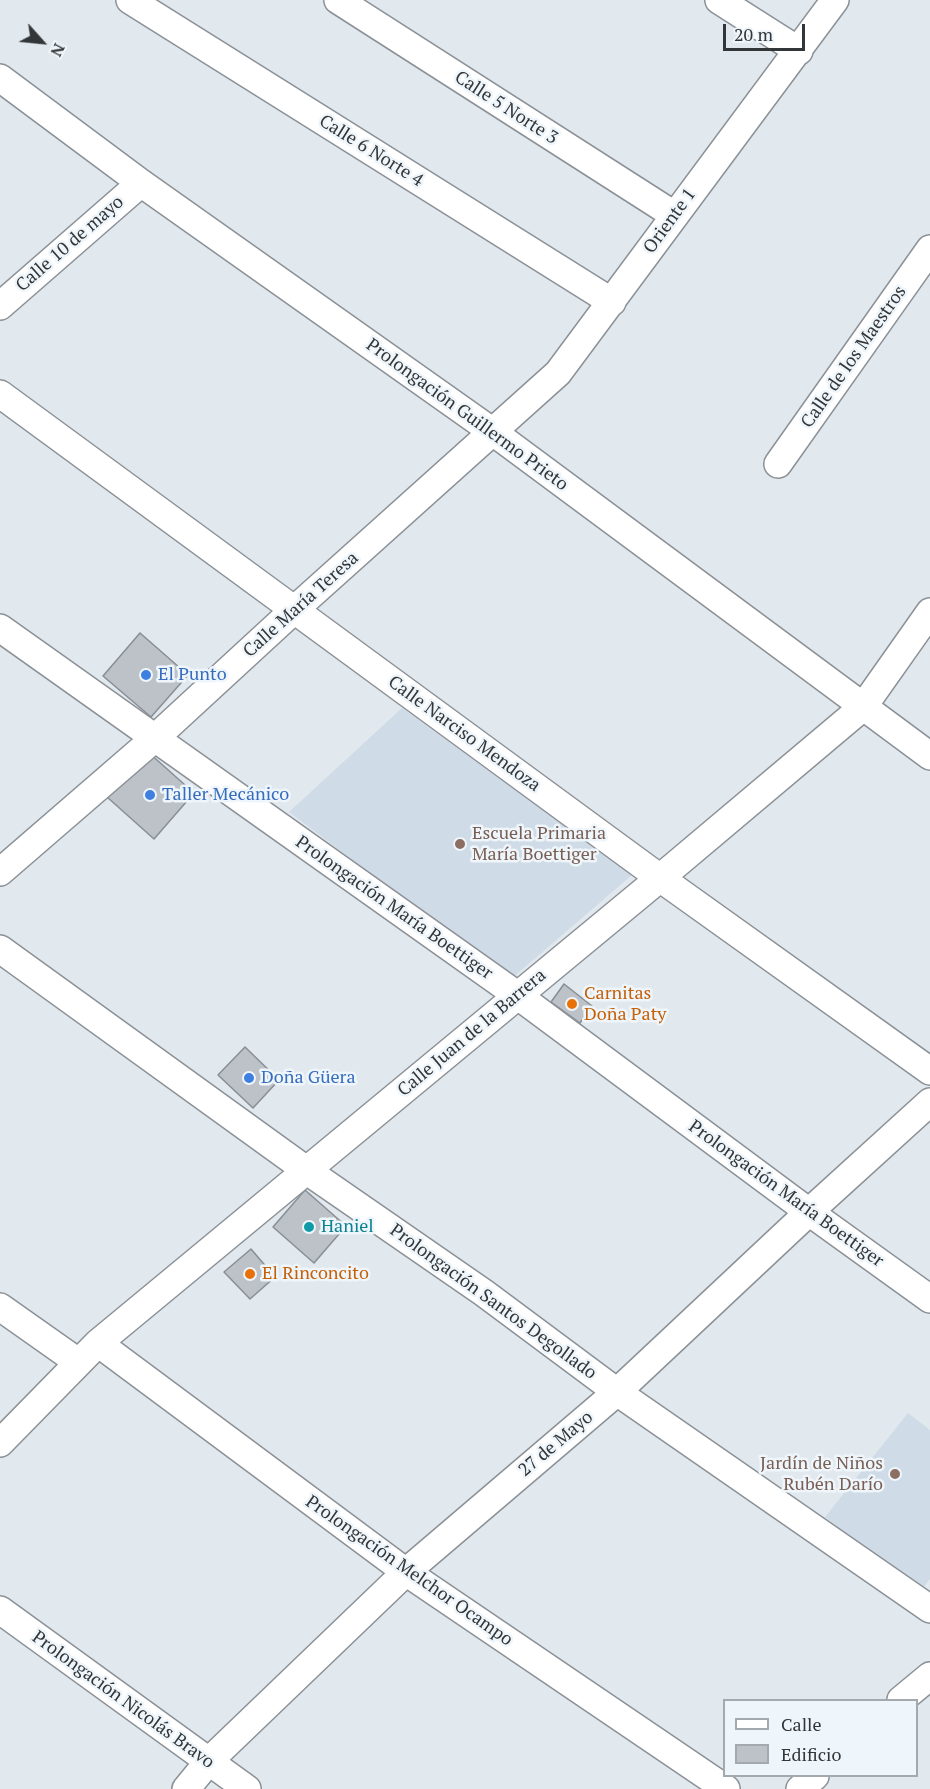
<!DOCTYPE html>
<meta charset="utf-8">
<style>
body{margin:0}
#map{position:relative;width:930px;height:1789px;overflow:hidden;background:#e1e8ee;font-family:"PT Serif",serif}
canvas{display:block}
.legend{position:absolute;left:723px;top:1699px;width:195px;height:78px;box-sizing:border-box;background:#eff6fb;border:2px solid #a4a9ad;margin:0;padding:8px 10px;list-style:none;font-size:18px;color:#333638}
.legend li{display:flex;align-items:center;gap:12px;height:30px}
.legend b{width:30px;border:2px solid #a4a9ad}
.north{position:absolute;left:12px;top:12px;width:60px;height:60px;-webkit-text-stroke:4px #eff6fb;paint-order:stroke;rotate:117deg;font-size:16px;font-weight:700;line-height:24px;text-align:center;color:#333638}
.north::after{content:'';display:block;margin:auto;width:21px;height:27px;background:#333638;clip-path:polygon(50% 0,100% 100%,50% 72%,0 100%)}
.scale{position:absolute;left:723px;top:24px;width:82px;height:27px;box-sizing:border-box;border:3px solid #333638;border-top:0;padding-left:8px;font-size:18px;line-height:21px;white-space:nowrap;color:#333638;-webkit-text-stroke:4px #eff6fb;paint-order:stroke}
</style>
<div id="map">
<canvas width="930" height="1789"></canvas>
<ul class="legend">
<li><b style="height:8px;background:#fff"></b>Calle</li>
<li><b style="height:16px;background:#bcc2c7"></b>Edificio</li>
</ul>
<div class="north">N</div>
<div class="scale">20 m</div>
</div>
<script>
const ctx = document.querySelector('canvas').getContext('2d');
ctx.lineJoin = 'round';
function fillPath(path, color) {
  ctx.fillStyle = color;
  ctx.fill(path, 'evenodd');
}
function poly(rows) {
  const path = new Path2D();
  for (const r of rows) {
    path.moveTo(r[0], r[1]);
    for (let i = 2; i < r.length; i += 2) path.lineTo(r[i], r[i + 1]);
  }
  return path;
}
function stroke(path, color, width, dash) {
  ctx.strokeStyle = color;
  ctx.lineWidth = width;
  ctx.lineCap = dash ? 'butt' : 'round';
  ctx.setLineDash(dash || []);
  ctx.stroke(path);
}
function write(font, color, halo, rows, align = 'center') {
  ctx.font = font + ' "PT Serif",serif';
  ctx.lineWidth = 5;
  ctx.setLineDash([]);
  ctx.textBaseline = 'middle';
  ctx.strokeStyle = halo;
  ctx.fillStyle = color;
  for (const [text, x, y, turn = 0] of rows) {
    ctx.save();
    ctx.translate(x, y);
    ctx.rotate((+turn || 0) * Math.PI / 180);
    ctx.textAlign = isNaN(turn) ? turn : align;
    if (halo) ctx.strokeText(text, 0, 0);
    ctx.fillText(text, 0, 0);
    ctx.restore();
  }
}
fillPath(poly([
 [402,708,632,875,511,979,289,812],
 [908,1413,930,1430,930,1579,919,1593,825,1517]
]), '#cfdbe6');
const building = poly([
 [140,633,188,675,151,717,103,676,140,633],
 [148,752,194,793,154,839,107,797,148,752],
 [564,984,592,1006,580,1023,551,1002,564,984],
 [245,1047,279,1080,253,1108,218,1075,245,1047],
 [305,1190,346,1226,314,1263,273,1227,305,1190],
 [251,1249,275,1277,250,1299,224,1272,251,1249]
]);
fillPath(building, '#bcc2c7');
stroke(building, '#888e93', 1.5);
const minor = poly([
 [130,0,612,302],
 [338,0,674,215],
 [719,0,799,51],
 [0,78,141,183,493,432,930,756],
 [0,306,141,183],
 [0,394,660,878,930,1071],
 [778,464,930,249],
 [0,628,517,995,809,1212,930,1299],
 [0,872,155,738,294,610,558,373,835,0],
 [0,949,306,1170,484,1293,617,1392,930,1609],
 [0,1307,78,1362],
 [98,1343,406,1572,726,1789],
 [0,1443,98,1343,660,878,863,707,930,612],
 [0,1610,247,1789],
 [901,1700,930,1676],
 [186,1789,209,1761,406,1572,617,1392,809,1212,930,1102],
 [800,1789,815,1776]
]);
stroke(minor, '#8b9196', 30);
stroke(minor, '#fff', 27);
for (const [x, y, r, color] of [
 [146,675,6,"#3f7fe0"],
 [150,795,6,"#3f7fe0"],
 [460,844,6,"#8d6e63"],
 [572,1004,6,"#e8710a"],
 [249,1078,6,"#3f7fe0"],
 [309,1227,6,"#0f9aa8"],
 [250,1274,6,"#e8710a"],
 [895,1474,6,"#8d6e63"]
]) {
  const dot = new Path2D();
  dot.arc(x, y, r, 0, 2 * Math.PI);
  ctx.fillStyle = color;
  ctx.fill(dot);
  stroke(dot, '#eff6fb', 2);
}
write('18px', '#333638', '#eff6fb', [
 ["Calle 5 Norte 3",506,108,33],
 ["Calle 6 Norte 4",371,151,32],
 ["Oriente 1",670,221,-54],
 ["Calle 10 de mayo",70,244,-41],
 ["Calle de los Maestros",854,357,-55],
 ["Prolongación Guillermo Prieto",467,415,36],
 ["Calle María Teresa",301,605,-42],
 ["Calle Narciso Mendoza",464,734,36],
 ["Prolongación María Boettiger",394,908,35],
 ["Calle Juan de la Barrera",472,1033,-40],
 ["Prolongación María Boettiger",786,1194,36],
 ["Prolongación Santos Degollado",493,1302,36],
 ["27 de Mayo",556,1444,-40],
 ["Prolongación Melchor Ocampo",409,1571,35],
 ["Prolongación Nicolás Bravo",123,1700,36]
]);
write('18px', '#366cbe', '#eff6fb', [
 ["El Punto",158,675],
 ["Taller Mecánico",162,795],
 ["Doña Güera",261,1078]
], 'left');
write('18px', '#785e54', '#eff6fb', [
 ["Escuela Primaria",472,834],
 ["María Boettiger",472,855],
 ["Jardín de Niños",883,1464,"right"],
 ["Rubén Darío",883,1485,"right"]
], 'left');
write('18px', '#c56008', '#eff6fb', [
 ["Carnitas",584,994],
 ["Doña Paty",584,1015],
 ["El Rinconcito",262,1274]
], 'left');
write('18px', '#0d838f', '#eff6fb', [
 ["Haniel",321,1227]
], 'left');
</script>
